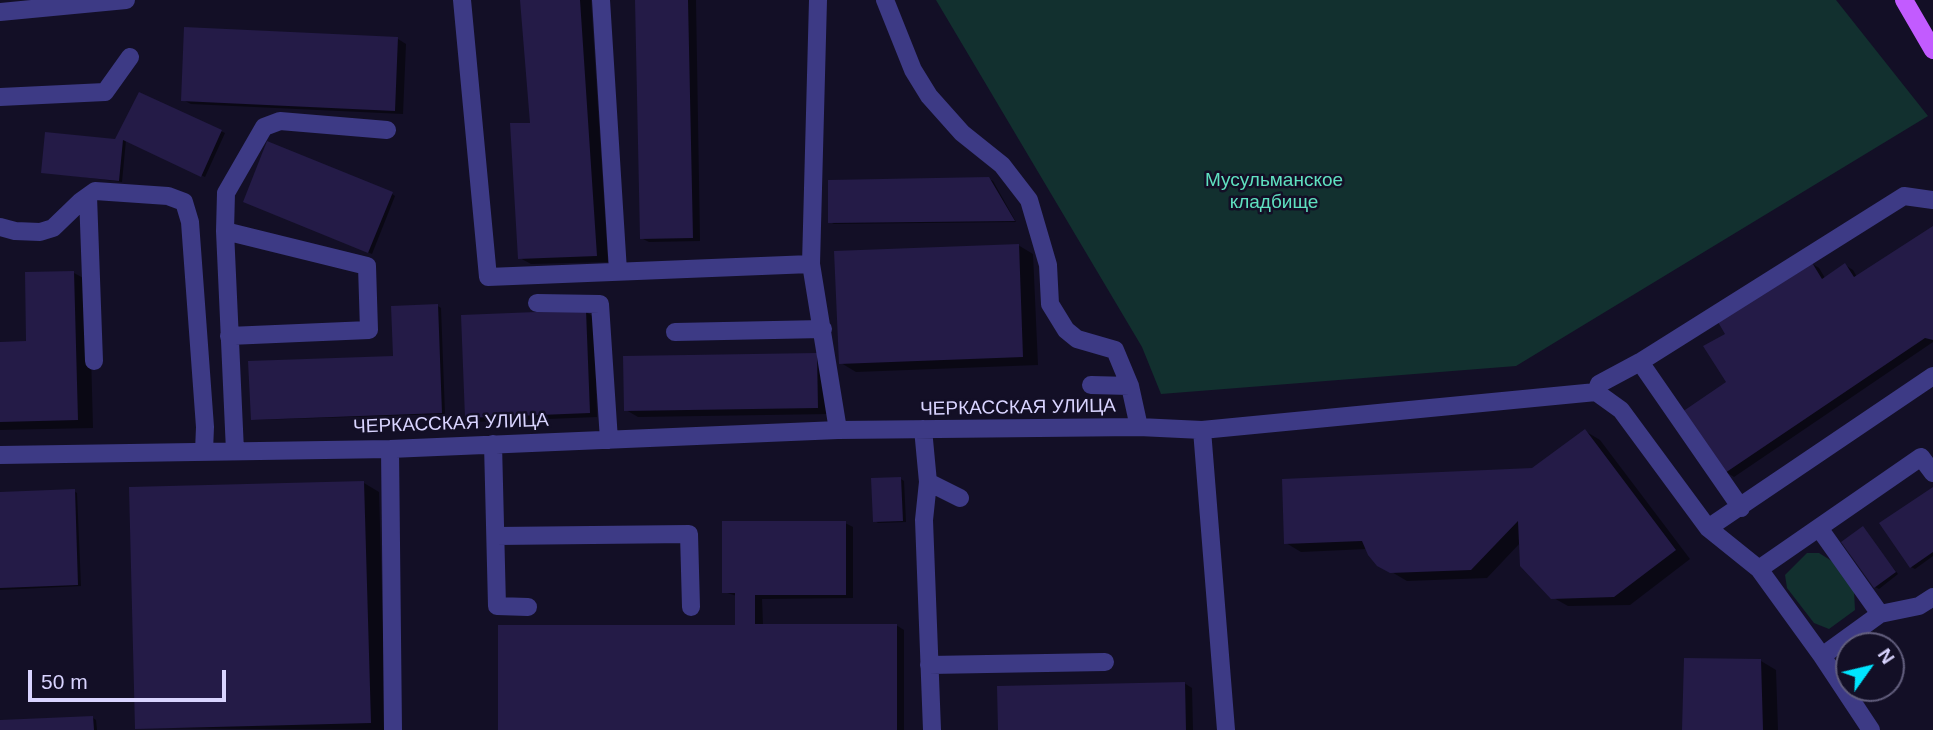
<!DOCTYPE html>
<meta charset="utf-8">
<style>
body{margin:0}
#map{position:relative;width:1933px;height:730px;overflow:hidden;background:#130f26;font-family:Arial,sans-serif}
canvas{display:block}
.north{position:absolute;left:1835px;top:632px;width:70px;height:70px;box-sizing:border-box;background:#130f26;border:2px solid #625e7d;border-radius:50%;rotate:56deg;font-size:19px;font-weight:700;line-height:28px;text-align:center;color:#d9d4ff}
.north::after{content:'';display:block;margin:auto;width:24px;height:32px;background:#00e5ff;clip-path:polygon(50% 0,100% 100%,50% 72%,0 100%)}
.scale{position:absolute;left:28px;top:670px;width:198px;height:32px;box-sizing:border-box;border:4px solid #d9d4ff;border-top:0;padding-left:9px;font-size:21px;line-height:24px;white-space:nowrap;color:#d9d4ff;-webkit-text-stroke:5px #130f26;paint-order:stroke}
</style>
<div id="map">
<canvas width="1933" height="730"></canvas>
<div class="north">N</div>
<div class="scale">50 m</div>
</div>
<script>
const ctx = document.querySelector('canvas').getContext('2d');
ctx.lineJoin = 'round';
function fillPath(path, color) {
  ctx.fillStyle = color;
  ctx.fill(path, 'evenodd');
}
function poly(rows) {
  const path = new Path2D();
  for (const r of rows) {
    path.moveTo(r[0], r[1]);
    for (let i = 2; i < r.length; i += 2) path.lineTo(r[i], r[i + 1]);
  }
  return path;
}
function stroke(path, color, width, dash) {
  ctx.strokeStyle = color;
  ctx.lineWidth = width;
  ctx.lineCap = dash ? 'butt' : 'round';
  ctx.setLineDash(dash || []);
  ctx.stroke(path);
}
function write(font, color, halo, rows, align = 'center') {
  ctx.font = font + ' Arial,sans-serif';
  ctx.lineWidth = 5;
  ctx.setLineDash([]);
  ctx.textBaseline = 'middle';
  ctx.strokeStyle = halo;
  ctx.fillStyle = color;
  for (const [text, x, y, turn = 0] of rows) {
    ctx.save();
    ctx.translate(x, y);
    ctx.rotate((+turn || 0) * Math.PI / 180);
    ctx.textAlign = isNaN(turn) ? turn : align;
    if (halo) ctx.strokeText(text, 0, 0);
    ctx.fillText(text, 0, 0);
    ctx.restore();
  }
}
fillPath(poly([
 [936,0,1836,0,1928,116,1516,366,1161,394,1142,347],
 [1807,553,1819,553,1835,563,1854,591,1855,610,1829,629,1814,623,1787,588,1785,575]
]), '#12302f');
fillPath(poly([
 [522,0,591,0,608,262,531,264,520,258,532,124],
 [637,0,696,0,700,241,649,242,641,238],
 [186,29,398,39,406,44,403,114,191,104,183,100],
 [139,94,225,133,205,177,126,140,122,182,43,172,116,141],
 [989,179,993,181,1016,222,834,224,830,222],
 [392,194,395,196,372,254,248,203],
 [1933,228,1933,342,1734,477,1726,472,1727,335,1811,263,1819,268,1825,278,1845,265,1853,270,1857,277],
 [1018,245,1033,254,1038,365,856,372,841,363],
 [74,273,89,281,93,428,0,430,0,343,28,343],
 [438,306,441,308,445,414,256,420,252,419,395,357],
 [586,312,594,317,597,417,474,422,466,417],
 [817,354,829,361,830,414,638,417,626,410],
 [1585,431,1600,440,1690,559,1630,605,1568,606,1552,597,1521,542,1487,578,1407,581,1378,564,1367,549,1301,552,1286,543,1533,470],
 [901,479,904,481,906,522,878,523,875,521],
 [364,483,379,492,386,730,137,728],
 [1933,489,1933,556,1915,569,1911,567],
 [74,491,77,493,81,586,0,590,0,494],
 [845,523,853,527,853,598,762,599,763,625,896,625,904,630,904,730,500,730,737,627,737,596,724,592],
 [1863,529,1898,574,1879,589,1875,587],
 [1761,661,1776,670,1778,730,1684,730],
 [1184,683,1192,688,1193,730,1000,730],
 [93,718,96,720,97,730,0,730,0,722]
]), '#0007');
fillPath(poly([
 [520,0,580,0,597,256,518,259,510,123,530,123],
 [635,0,688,0,693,238,640,239],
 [184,27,398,37,395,111,181,101],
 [139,92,222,130,201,177,123,140,119,181,41,173,45,132,115,139],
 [267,141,393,192,368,253,243,202],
 [989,177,1015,221,828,223,828,180],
 [1933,226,1933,340,1925,338,1725,473,1682,412,1726,382,1703,346,1725,334,1718,322,1811,261,1822,279,1845,263,1854,277],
 [1019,244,1023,357,839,364,834,251],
 [74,271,78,420,0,422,0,342,26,341,25,272],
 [438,304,442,413,251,420,248,361,393,356,391,306],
 [586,310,590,413,465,418,461,315],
 [817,353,818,408,624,411,623,356],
 [1585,429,1676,550,1614,597,1551,599,1520,566,1518,521,1471,570,1390,573,1377,566,1368,555,1362,541,1284,544,1282,479,1532,468],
 [901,477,903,521,873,522,871,478],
 [364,481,371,723,135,729,129,487],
 [1933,487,1933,552,1910,568,1879,523],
 [75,489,78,585,0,588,0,492],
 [722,521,846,521,846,595,755,595,755,624,897,624,897,730,498,730,498,625,735,625,735,593,722,593],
 [1863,526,1896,572,1874,588,1841,542],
 [1684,658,1761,659,1763,730,1682,730],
 [1185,682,1186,730,998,730,997,686],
 [93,716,94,730,0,730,0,720]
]), '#241b47');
stroke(poly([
 [462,0,488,277,811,264],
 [601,0,618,271],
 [818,0,811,264,838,430],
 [885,0,913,70,929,96,962,133,1002,165,1029,200,1048,265,1050,304,1066,330,1077,339,1115,350,1130,386,1139,427],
 [0,12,126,0],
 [0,97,105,92,130,57],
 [88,196,94,361],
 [0,227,15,231,40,232,53,228,81,201,95,191,168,196,184,202,190,222,205,427,204,451],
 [225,231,367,266,369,330,229,336],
 [537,303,600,304,609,440],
 [675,332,823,329],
 [1640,362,1741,508],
 [1091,385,1130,386],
 [1596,392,1599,384,1640,362,1904,196,1933,200],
 [923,429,928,482,924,520,932,730],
 [1202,430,1226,730],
 [493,444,497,606,528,607],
 [390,449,393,730],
 [235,451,225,231,226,193,264,127,280,121,387,130],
 [0,455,390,449,838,430,1139,427,1202,430,1596,392,1621,410,1708,528,1759,569,1822,656,1871,730],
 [928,482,960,498],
 [1708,528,1933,376],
 [1819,528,1880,614],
 [496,536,689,534,691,607],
 [1759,569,1921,457,1933,473],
 [1822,656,1880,614,1919,606,1933,597],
 [929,665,1105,662]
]), '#3d3a85', 18);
stroke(poly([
 [1904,0,1933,50]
]), '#c25bff', 18);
write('19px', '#5fe0c0', '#130f26', [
 ["Мусульманское",1274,181],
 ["кладбище",1274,203]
]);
write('19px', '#d9d4ff', '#130f26', [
 ["ЧЕРКАССКАЯ УЛИЦА",1018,408,-1],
 ["ЧЕРКАССКАЯ УЛИЦА",451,424,-2]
]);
</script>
